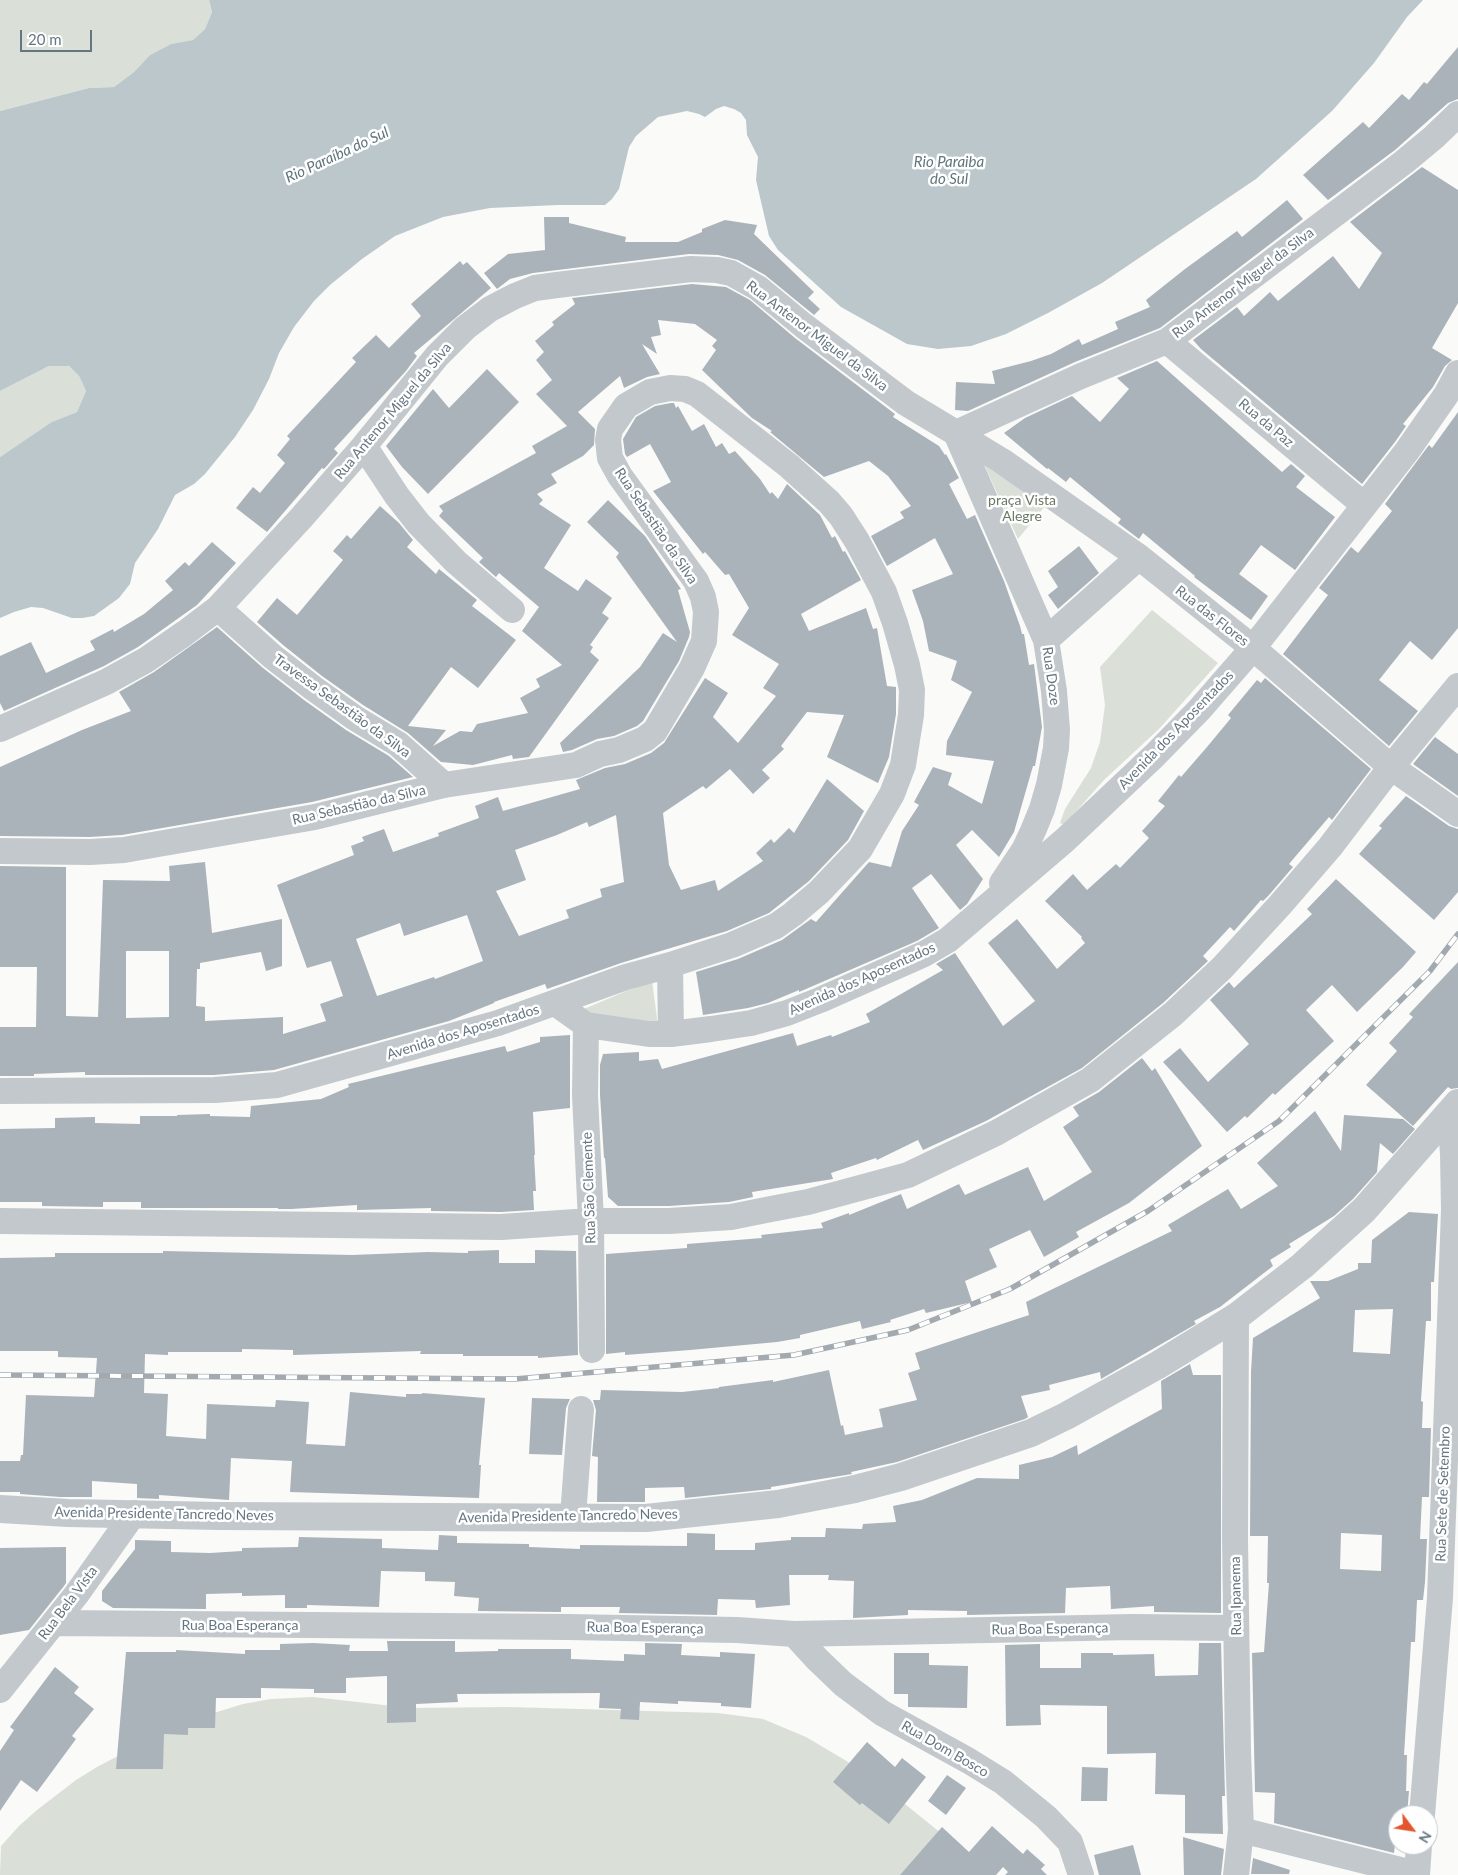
<!DOCTYPE html>
<meta charset="utf-8">
<style>
body{margin:0}
#map{position:relative;width:1458px;height:1875px;overflow:hidden;background:#fafaf8;font-family:Lato,sans-serif}
canvas{display:block}
.north{position:absolute;left:1388px;top:1805px;width:50px;height:50px;box-sizing:border-box;background:#fff;border:1px solid #c1c8cd;border-radius:50%;rotate:121deg;font-size:14px;font-weight:700;line-height:20px;text-align:center;color:#657683}
.north::after{content:'';display:block;margin:auto;width:18px;height:22px;background:#e4572e;clip-path:polygon(50% 0,100% 100%,50% 72%,0 100%)}
.scale{position:absolute;left:20px;top:30px;width:72px;height:22px;box-sizing:border-box;border:2px solid #657683;border-top:0;padding-left:6px;font-size:15px;line-height:18px;white-space:nowrap;color:#657683;-webkit-text-stroke:4px #fff;paint-order:stroke}
</style>
<div id="map">
<canvas width="1458" height="1875"></canvas>
<div class="north">N</div>
<div class="scale">20 m</div>
</div>
<script>
const ctx = document.querySelector('canvas').getContext('2d');
ctx.lineJoin = 'round';
function fillPath(path, color) {
  ctx.fillStyle = color;
  ctx.fill(path, 'evenodd');
}
function poly(rows) {
  const path = new Path2D();
  for (const r of rows) {
    path.moveTo(r[0], r[1]);
    for (let i = 2; i < r.length; i += 2) path.lineTo(r[i], r[i + 1]);
  }
  return path;
}
function stroke(path, color, width, dash) {
  ctx.strokeStyle = color;
  ctx.lineWidth = width;
  ctx.lineCap = dash ? 'butt' : 'round';
  ctx.setLineDash(dash || []);
  ctx.stroke(path);
}
function write(font, color, halo, rows, align = 'center') {
  ctx.font = font + ' Lato,sans-serif';
  ctx.lineWidth = 5;
  ctx.setLineDash([]);
  ctx.textBaseline = 'middle';
  ctx.strokeStyle = halo;
  ctx.fillStyle = color;
  for (const [text, x, y, turn = 0] of rows) {
    ctx.save();
    ctx.translate(x, y);
    ctx.rotate((+turn || 0) * Math.PI / 180);
    ctx.textAlign = isNaN(turn) ? turn : align;
    if (halo) ctx.strokeText(text, 0, 0);
    ctx.fillText(text, 0, 0);
    ctx.restore();
  }
}
fillPath(poly([
 [0,0,209,0,212,12,205,29,193,40,171,44,150,55,134,72,114,87,89,88,0,111],
 [49,366,69,366,79,376,86,391,77,412,53,422,0,457,0,391],
 [983,462,1045,506,1018,539],
 [1152,610,1218,663,1159,729,1104,780,1064,825,1060,823,1065,809,1091,768,1100,742,1105,705,1100,667],
 [652,980,658,1026,577,1012],
 [313,1697,410,1708,509,1707,718,1713,763,1719,806,1737,865,1772,884,1787,947,1838,964,1875,0,1875,1,1846,19,1826,37,1810,76,1780,97,1767,135,1747,204,1716,243,1704,271,1699]
]), '#dadfd7');
fillPath(poly([
 [209,0,1423,0,1407,17,1374,63,1332,111,1256,179,1102,283,1048,313,1006,334,971,346,938,349,907,344,841,307,778,250,769,236,756,180,758,157,747,135,746,120,741,113,734,109,724,106,716,109,705,117,699,114,687,111,658,117,636,136,629,147,619,189,612,199,605,205,558,205,490,208,443,217,395,236,362,259,330,285,314,301,294,327,279,353,269,379,253,410,235,437,205,474,194,484,175,495,158,529,135,563,130,584,119,598,94,616,82,618,72,618,43,608,31,607,14,612,0,618,0,457,52,422,77,412,86,391,79,376,69,366,49,366,0,391,0,111,89,88,114,87,134,72,150,55,171,44,193,40,205,29,212,12]
]), '#bbc7cb');
fillPath(poly([
 [1458,47,1458,99,1448,103,1395,150,1328,200,1303,175,1363,122,1369,128,1402,94,1409,100,1424,82,1427,84],
 [1422,167,1458,190,1458,303,1432,348,1452,360,1445,366,1433,387,1403,424,1406,426,1395,442,1362,484,1201,349,1193,340,1237,307,1244,316,1270,292,1278,301,1333,256,1359,289,1382,253,1350,222],
 [1287,200,1303,219,1160,328,1075,362,968,411,955,410,956,382,995,384,992,371,1031,361,1051,354,1079,339,1082,345,1118,329,1115,322,1150,307,1146,300,1185,269,1237,231,1242,237],
 [544,217,569,217,569,223,626,237,625,242,678,242,702,232,702,229,725,220,757,225,754,234,814,292,808,298,820,309,814,315,765,275,738,260,718,255,689,254,533,273,510,279,497,289,484,273,508,254,545,250],
 [460,261,463,265,467,262,491,288,414,353,417,356,406,371,334,449,338,453,324,469,322,468,267,532,236,508,253,487,260,493,285,463,277,455,290,439,287,436,356,362,352,358,376,335,389,348,421,316,411,304],
 [692,284,726,287,750,300,795,338,895,414,893,417,939,446,945,455,946,454,959,478,949,484,967,519,975,515,1004,581,1020,626,1022,634,1024,634,1029,665,1034,664,1042,727,1035,766,1033,766,1014,832,999,857,972,830,956,845,983,879,967,904,960,910,931,874,912,888,939,928,917,941,799,992,799,990,768,1003,748,1008,703,1015,696,972,738,959,782,940,811,919,816,922,869,862,891,867,902,831,919,805,914,802,933,767,952,773,948,785,982,804,994,761,946,755,947,741,972,692,951,680,957,661,929,651,923,621,912,590,953,574,935,538,887,566,871,536,904,518,900,512,911,506,888,476,869,461,824,477,770,432,772,431,752,418,702,370,716,350,712,346,717,340,695,324,658,320,661,335,651,337,657,354,642,344,660,374,647,377,624,388,620,376,578,412,595,429,594,445,583,456,551,474,557,483,537,494,543,500,539,504,571,525,544,568,578,591,586,579,612,598,602,613,609,618,590,645,593,647,590,652,599,660,529,757,513,759,512,755,473,765,441,762,408,733,363,705,322,676,283,645,257,622,277,598,297,615,343,560,333,551,347,535,351,539,380,506,399,523,413,540,407,547,436,574,439,569,477,600,472,606,516,640,478,688,451,667,408,726,446,730,433,746,460,731,472,732,477,724,528,713,520,698,540,687,536,679,562,665,522,631,539,607,499,573,496,577,479,562,483,558,439,516,443,511,439,506,536,453,532,446,567,426,536,394,552,380,536,360,544,352,535,341,554,325,552,322,575,304,572,298],
 [1157,361,1282,472,1291,464,1305,476,1296,487,1335,517,1295,570,1261,545,1239,574,1268,596,1251,620,1194,577,1195,576,1143,533,1139,539,1118,523,1121,519,1070,477,1066,482,1048,468,1047,469,1004,433,1025,418,1072,396,1100,422,1129,389,1117,378],
 [487,369,519,402,428,494,402,467,386,446,433,389,449,408],
 [671,403,674,403,676,408,678,406,692,431,704,424,716,447,722,443,729,454,735,451,760,479,770,494,772,492,778,499,787,484,820,515,832,538,835,536,843,552,845,551,861,580,801,614,809,631,866,608,873,629,877,628,887,686,896,687,896,714,889,757,878,783,827,757,844,715,807,712,781,746,784,749,762,770,770,778,753,794,730,769,706,789,703,786,663,813,669,865,681,890,715,880,718,891,763,861,756,853,771,839,774,843,789,828,794,833,827,779,864,811,848,840,809,881,769,913,727,931,621,963,547,989,545,984,494,1002,494,1003,449,1021,274,1070,214,1075,85,1075,85,1072,34,1074,34,1076,0,1076,0,1027,36,1027,37,967,0,967,0,866,66,867,66,1016,98,1017,103,880,170,881,169,866,205,862,212,933,282,919,282,966,266,971,261,952,200,963,200,969,197,969,196,1006,205,1007,205,1021,283,1017,283,1034,326,1021,320,1004,343,996,331,961,307,968,277,885,354,855,351,846,364,841,362,837,384,829,393,852,439,836,438,833,479,818,475,806,498,797,503,811,580,789,576,780,605,768,625,764,651,753,664,743,705,678,728,693,713,717,738,743,776,696,763,688,779,664,732,635,749,608,729,574,725,575,705,552,703,554,653,491,671,482,650,444,627,457,625,454,623,439,636,417,655,406],
 [616,815,624,882,600,889,602,897,566,910,569,918,519,936,496,891,526,880,515,850,557,835,587,822,589,827],
 [467,915,483,961,435,979,434,977,377,996,356,939,400,923,404,936],
 [126,951,169,951,169,1017,126,1018],
 [1458,412,1458,628,1432,660,1410,641,1379,680,1418,711,1389,746,1283,654,1328,595,1319,588,1351,547,1358,553,1392,511,1385,504,1429,445,1432,448],
 [608,500,645,536,681,589,678,590,690,632,689,637,679,661,643,721,637,726,614,736,597,739,572,750,563,752,560,743,640,667,663,633,677,642,616,557,619,553,587,522],
 [212,542,236,563,197,605,138,647,104,666,4,711,0,703,0,656,31,642,46,673,95,650,90,641,113,629,114,632,144,614,173,590,165,581,185,562,189,566],
 [1079,546,1099,573,1058,609,1048,595,1058,587,1048,571],
 [217,627,263,668,304,700,346,730,389,756,413,777,312,802,122,835,90,837,0,836,0,767,82,730,131,711,119,692,154,672],
 [1265,678,1371,769,1332,820,1329,817,1289,864,1293,867,1269,895,1263,901,1261,900,1234,931,1230,927,1203,956,1208,961,1163,1003,1082,1068,986,1121,923,1150,918,1140,877,1160,876,1158,831,1173,833,1179,752,1192,753,1197,729,1202,669,1206,618,1206,608,1197,605,1158,604,1158,600,1095,600,1065,603,1054,639,1052,639,1061,658,1059,662,1069,793,1033,797,1046,831,1035,832,1037,870,1022,866,1014,943,970,936,964,955,953,1003,1026,1035,1001,988,943,1017,919,1057,969,1085,943,1081,938,1082,937,1045,901,1073,874,1087,890,1116,864,1120,868,1149,838,1142,831,1165,806,1158,801,1179,775,1181,777,1207,747,1231,718,1228,715,1257,680,1261,683],
 [1435,737,1458,754,1458,796,1413,764],
 [1406,796,1449,826,1458,829,1458,892,1434,920,1359,854,1382,828,1379,826],
 [1336,879,1416,952,1403,967,1357,1012,1332,985,1306,1010,1334,1041,1275,1095,1273,1093,1247,1118,1245,1116,1227,1132,1163,1062,1180,1048,1208,1082,1249,1044,1210,1000,1229,982,1234,988,1312,914,1307,909],
 [1458,962,1458,1088,1451,1089,1448,1087,1413,1126,1366,1085,1397,1051,1389,1043,1413,1017,1409,1014],
 [570,1035,570,1108,533,1112,535,1155,534,1155,536,1191,533,1191,534,1210,501,1212,431,1211,431,1208,357,1210,357,1205,291,1209,278,1209,278,1208,141,1208,141,1202,103,1202,103,1207,42,1206,42,1202,0,1202,0,1129,55,1128,55,1118,95,1117,95,1123,140,1124,140,1116,177,1116,177,1115,210,1114,210,1116,250,1117,251,1106,321,1099,349,1087,348,1084,505,1046,507,1052,540,1042,540,1037],
 [1142,1058,1152,1071,1155,1068,1202,1146,1129,1203,1076,1232,1079,1237,1044,1257,1030,1230,989,1249,997,1267,965,1281,972,1302,926,1313,924,1309,890,1320,891,1322,862,1329,860,1321,800,1335,800,1338,777,1342,690,1350,625,1355,625,1352,606,1354,606,1254,687,1248,687,1244,762,1238,761,1235,823,1228,821,1223,849,1213,849,1215,901,1194,907,1209,959,1184,965,1195,1028,1167,1044,1201,1092,1172,1063,1127,1079,1116,1073,1107,1099,1092],
 [1315,1111,1341,1151,1344,1115,1403,1119,1415,1129,1393,1154,1380,1143,1377,1172,1353,1199,1334,1216,1289,1244,1291,1247,1270,1260,1273,1266,1220,1307,1194,1321,1196,1324,1101,1379,1100,1372,1049,1385,1050,1390,1021,1396,1028,1417,1025,1419,897,1462,851,1472,852,1474,771,1487,771,1489,685,1498,684,1487,645,1488,645,1502,597,1502,598,1457,592,1456,596,1410,593,1400,600,1400,601,1390,682,1392,719,1388,719,1387,773,1380,773,1382,829,1370,841,1426,843,1425,845,1435,883,1427,879,1409,917,1400,908,1373,920,1369,915,1353,1029,1315,1026,1302,1172,1231,1168,1225,1228,1189,1241,1209,1278,1186,1257,1163],
 [1409,1212,1438,1214,1434,1282,1431,1282,1431,1321,1426,1321,1421,1401,1423,1402,1422,1428,1431,1428,1429,1497,1422,1497,1420,1539,1427,1539,1425,1582,1423,1600,1417,1600,1415,1642,1411,1642,1404,1755,1407,1755,1406,1791,1409,1791,1407,1815,1398,1815,1394,1853,1274,1823,1275,1793,1255,1792,1252,1653,1264,1652,1269,1583,1267,1583,1268,1536,1250,1536,1251,1372,1253,1338,1320,1298,1310,1281,1328,1281,1358,1269,1358,1263,1371,1263,1372,1240],
 [1393,1309,1390,1354,1353,1352,1355,1310],
 [1341,1533,1382,1535,1381,1571,1340,1569],
 [499,1250,499,1263,535,1263,535,1250,576,1251,578,1355,538,1358,538,1356,463,1356,463,1354,420,1354,421,1351,293,1355,293,1350,242,1349,242,1352,168,1352,168,1355,145,1354,144,1393,168,1394,166,1436,206,1439,207,1404,275,1407,276,1400,309,1402,306,1444,345,1446,350,1392,406,1397,406,1394,422,1394,422,1393,485,1398,479,1465,481,1465,479,1498,290,1492,292,1461,231,1458,229,1500,159,1495,159,1499,137,1498,137,1484,92,1481,92,1497,60,1497,20,1494,20,1492,0,1492,0,1461,20,1461,21,1455,23,1455,26,1395,94,1397,97,1358,58,1357,58,1351,0,1351,0,1258,55,1257,55,1253,163,1253,163,1251,352,1255,428,1252,468,1253,468,1251],
 [1190,1364,1193,1375,1221,1375,1221,1613,1154,1612,1154,1606,1111,1609,1110,1586,1066,1588,1065,1613,967,1615,967,1611,908,1610,908,1615,853,1618,854,1581,828,1580,829,1575,789,1575,790,1605,756,1608,755,1600,718,1599,717,1615,619,1613,620,1607,561,1607,561,1612,478,1611,479,1598,454,1596,455,1582,425,1581,425,1572,381,1571,379,1607,307,1605,307,1608,285,1608,285,1595,242,1596,242,1593,206,1594,206,1609,113,1608,102,1601,102,1591,135,1549,135,1540,171,1541,171,1552,210,1553,242,1551,242,1548,298,1547,299,1537,382,1539,382,1548,438,1550,439,1535,457,1536,457,1543,529,1544,529,1547,580,1549,580,1545,687,1546,687,1533,715,1534,715,1550,755,1550,755,1543,791,1540,791,1537,825,1537,826,1528,862,1529,863,1524,896,1522,893,1506,922,1500,977,1478,1019,1479,1019,1465,1052,1457,1077,1445,1078,1455,1162,1409,1161,1381],
 [532,1398,570,1399,566,1408,562,1455,529,1454],
 [66,1547,66,1583,64,1586,29,1630,0,1635,0,1548],
 [387,1641,455,1641,455,1652,498,1651,498,1649,571,1649,571,1659,624,1661,624,1654,645,1655,645,1643,682,1644,681,1655,720,1657,720,1652,755,1654,751,1708,721,1706,721,1703,678,1701,678,1704,640,1702,639,1720,620,1719,621,1709,599,1708,600,1693,457,1694,458,1702,416,1704,416,1722,387,1723,387,1676,346,1678,346,1693,314,1693,314,1689,261,1688,261,1698,216,1698,215,1728,188,1728,188,1735,164,1734,163,1769,116,1769,126,1652,176,1652,176,1650,245,1654,245,1650,280,1650,280,1644,313,1643,350,1645,349,1651,388,1651],
 [1199,1643,1221,1643,1225,1796,1222,1796,1223,1834,1185,1833,1185,1795,1155,1794,1156,1753,1107,1754,1107,1706,1040,1705,1041,1725,1006,1726,1005,1645,1040,1644,1040,1668,1081,1668,1081,1653,1113,1653,1113,1655,1154,1654,1155,1676,1198,1675],
 [894,1653,929,1653,929,1665,968,1666,967,1708,908,1707,908,1694,894,1694],
 [55,1667,79,1687,74,1693,94,1709,72,1736,76,1739,37,1792,21,1780,0,1811,0,1751,14,1730,10,1727],
 [867,1742,895,1767,902,1758,926,1777,889,1824,862,1803,860,1805,833,1782],
 [1082,1767,1108,1768,1107,1801,1081,1801],
 [947,1775,966,1788,946,1815,928,1801],
 [992,1826,1023,1854,1027,1849,1045,1865,1041,1869,1047,1875,1005,1875,1008,1872,1003,1867,996,1875,900,1875,942,1827,969,1852],
 [1183,1837,1224,1849,1221,1875,1184,1875],
 [1133,1845,1141,1875,1099,1875,1094,1855],
 [1253,1858,1290,1870,1289,1874,1251,1874]
]), '#aab3b9');
stroke(poly([
 [1167,341,1364,505],
 [956,433,1002,461,1139,557,1253,648,1391,767,1458,814],
 [956,433,1046,640,1054,691,1057,730,1056,748,1049,785,1042,809,1033,831,1024,850,1002,883],
 [364,446,397,496,418,523,456,562,512,610],
 [218,608,273,657,313,688,355,718,398,744,444,785],
 [1046,640,1139,557],
 [0,729,106,682,146,660,185,633,218,608,302,517,364,446,437,356,465,328,490,309,515,296,535,288,557,285,691,269,717,270,731,273,758,288,804,326,906,403,956,433,1081,376,1167,341,1404,162,1434,137,1458,114],
 [0,851,90,852,124,850,158,844,315,817,444,785,576,765,600,754,619,750,645,739,655,731,692,668,704,641,706,612,703,597,696,581,620,476,610,458,608,440,610,429,626,406,650,392,670,388,685,389,697,394,789,466,829,502,841,516,857,541,884,592,895,623,907,665,912,690,911,715,903,765,892,794,860,849,819,892,793,914,776,926,732,945,670,965,626,977,498,1023,277,1085,215,1090,0,1091],
 [670,965,671,1034],
 [555,1003,586,1025,649,1034,671,1034,711,1029,751,1023,787,1013,820,1000,924,954,948,940,1065,840,1155,755,1199,710,1253,648,1407,451,1446,395,1458,373],
 [586,1025,585,1095,591,1221,592,1350],
 [0,1221,501,1227,591,1221,669,1221,731,1217,771,1209,808,1202,908,1175,996,1133,1090,1080,1173,1014,1222,968,1280,905,1330,847,1391,767,1458,686],
 [1236,1317,1235,1538,1238,1751,1241,1830,1236,1875],
 [573,1516,581,1409],
 [54,1623,567,1627,737,1630,794,1634,1132,1627,1236,1628],
 [794,1634,817,1659,843,1684,882,1713,969,1761,1003,1782,1046,1817,1070,1842,1081,1875],
 [0,1690,76,1595,134,1513],
 [1422,1815,1440,1598,1454,1210,1453,1154,1450,1112],
 [1241,1830,1417,1874],
 [1417,1875,1419,1845]
]), '#c3c8cc', 26);
stroke(poly([
 [0,1509,68,1513,219,1516,646,1518,778,1504,855,1489,901,1477,1031,1433,1066,1416,1158,1365,1236,1317,1302,1266,1364,1210,1458,1103]
]), '#c3c8cc', 28);
const rail = poly([
 [0,1375,515,1379,794,1355,908,1330,1010,1289,1148,1211,1279,1121,1430,971,1458,934]
]);
stroke(rail, '#a2aab0', 5.5);
stroke(rail, '#fff', 4, [11]);
write('14px', '#657683', '#fff', [
 ["Rua Antenor Miguel da Silva",1243,283,-37],
 ["Rua Antenor Miguel da Silva",817,336,37],
 ["Rua Antenor Miguel da Silva",393,411,-50],
 ["Rua da Paz",1266,423,40],
 ["Rua Sebastião da Silva",656,526,56],
 ["Rua das Flores",1212,616,38],
 ["Rua Doze",1051,676,82],
 ["Travessa Sebastião da Silva",342,706,36],
 ["Avenida dos Aposentados",1176,730,-46],
 ["Rua Sebastião da Silva",359,805,-13],
 ["Avenida dos Aposentados",862,979,-24],
 ["Avenida dos Aposentados",463,1032,-17],
 ["Rua São Clemente",589,1188,-92],
 ["Rua Sete de Setembro",1443,1494,-88],
 ["Avenida Presidente Tancredo Neves",164,1514,1],
 ["Avenida Presidente Tancredo Neves",568,1516,-1],
 ["Rua Ipanema",1236,1596,-91],
 ["Rua Bela Vista",68,1603,-53],
 ["Rua Boa Esperança",240,1625],
 ["Rua Boa Esperança",645,1628,1],
 ["Rua Boa Esperança",1050,1629,-1],
 ["Rua Dom Bosco",945,1749,30]
]);
write('14px', '#687a64', '#fff', [
 ["praça Vista",1022,500],
 ["Alegre",1022,516]
]);
write('italic 15px', '#60757c', '#fff', [
 ["Rio Paraíba do Sul",337,155,-25],
 ["Rio Paraiba",949,162],
 ["do Sul",949,179]
]);
</script>
